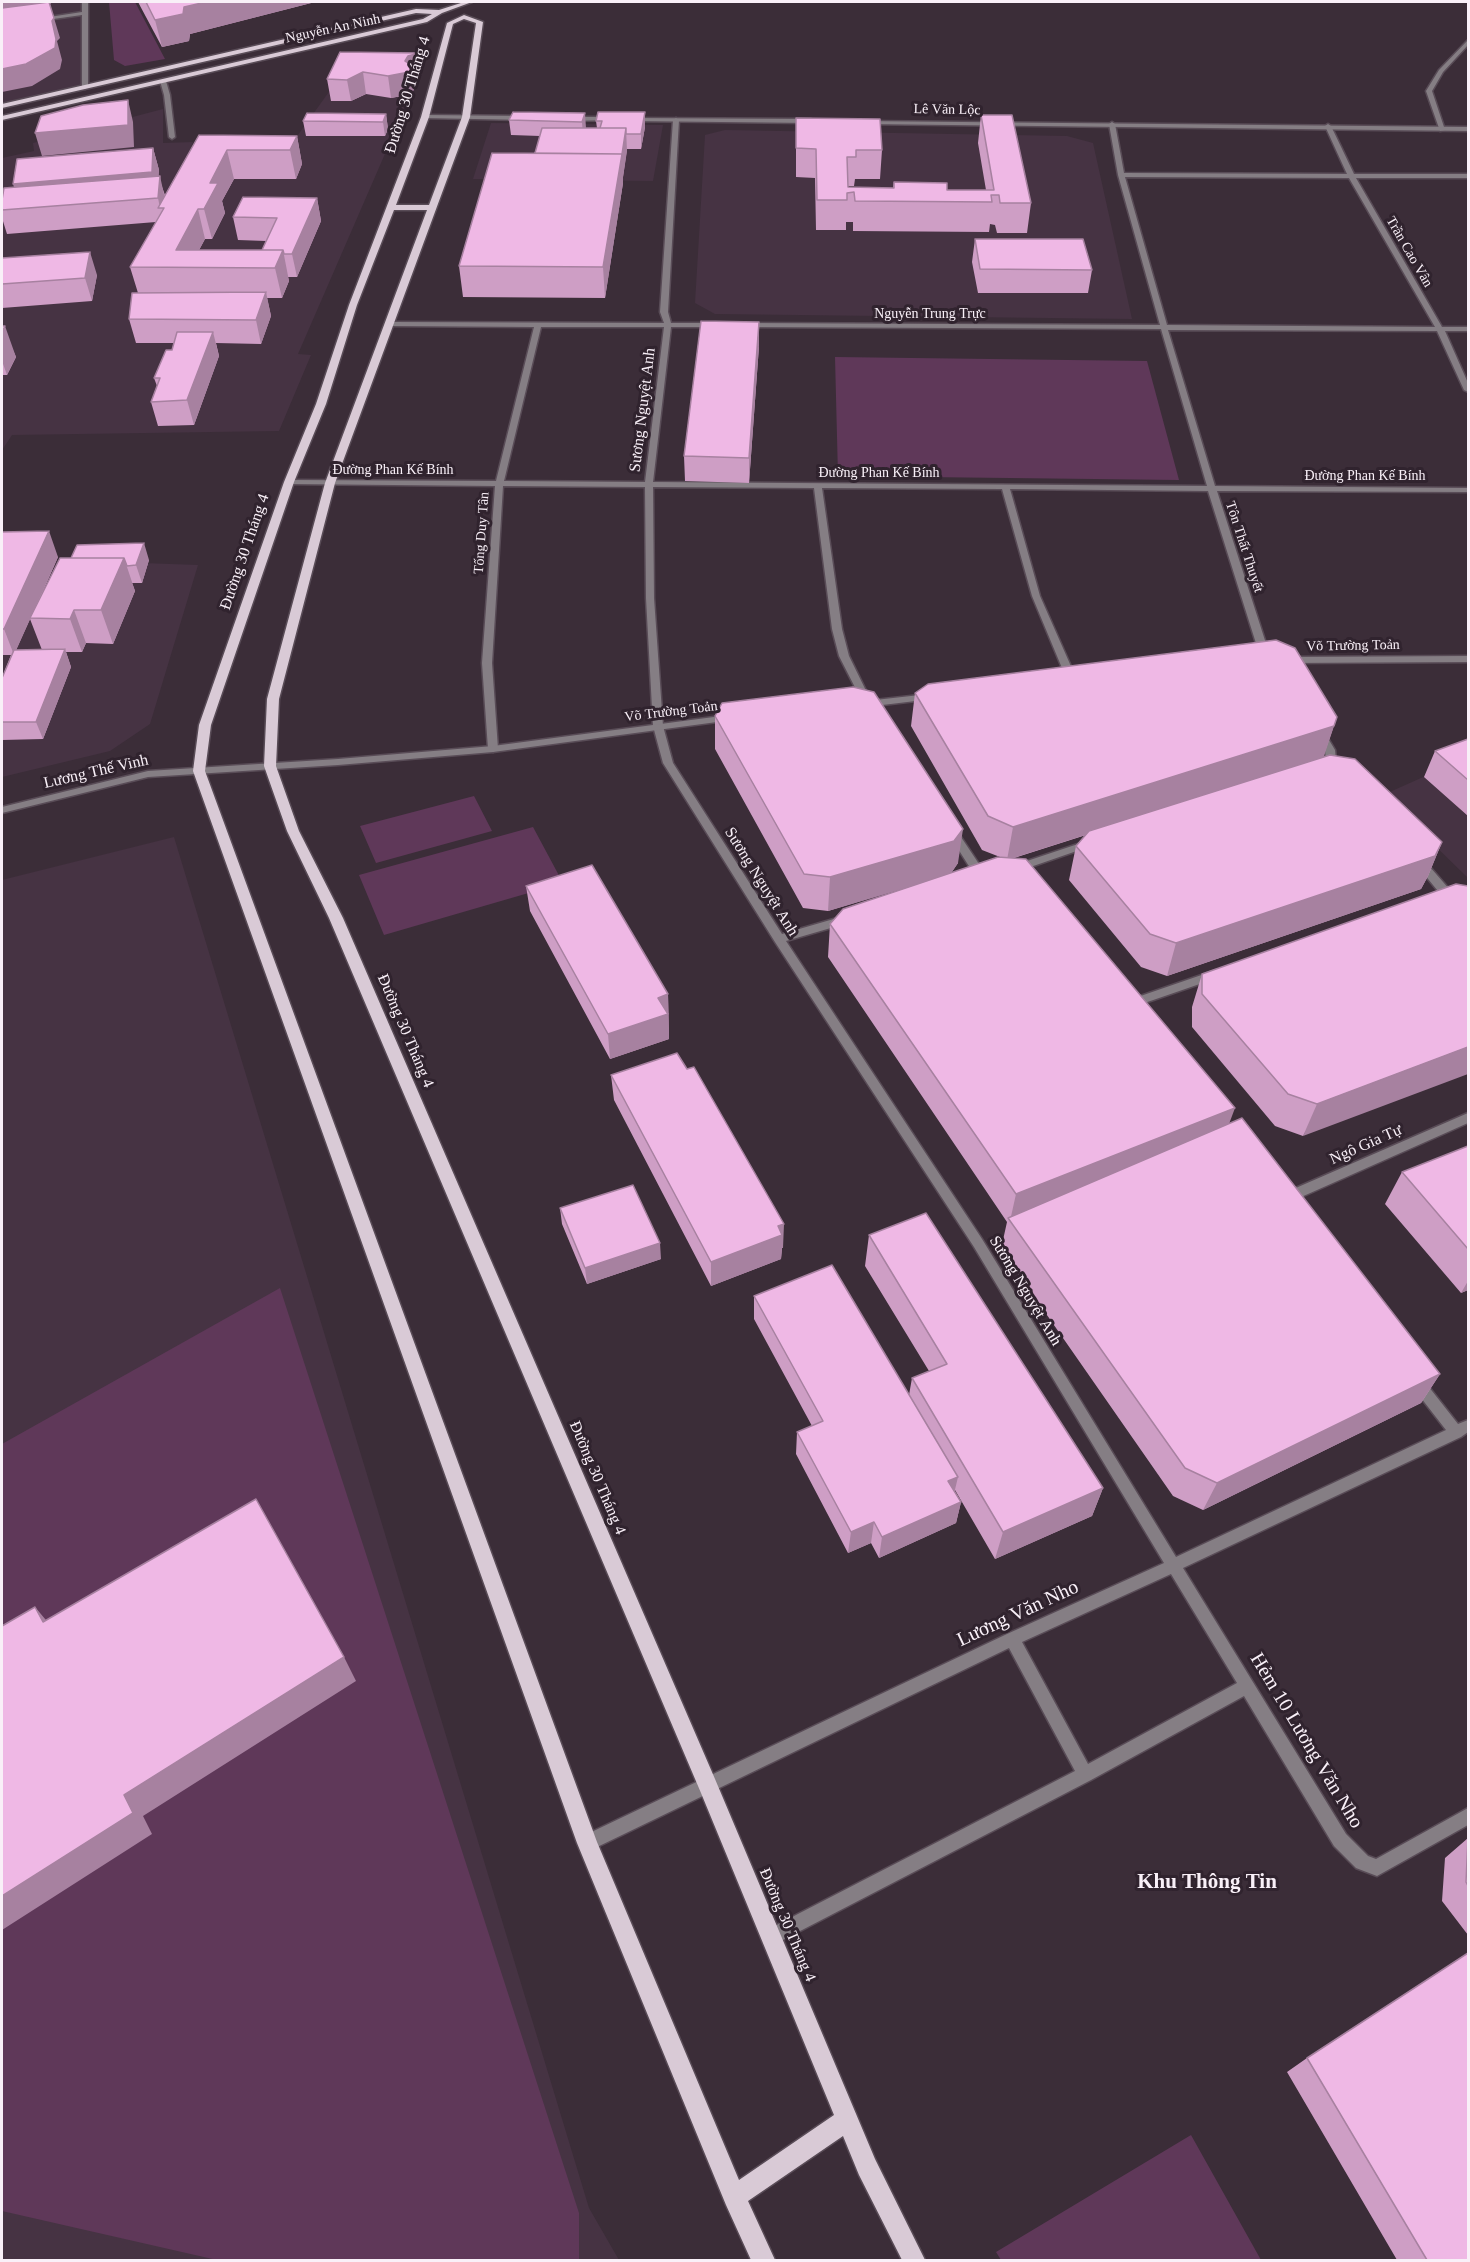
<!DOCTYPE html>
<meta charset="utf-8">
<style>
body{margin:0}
#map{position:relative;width:1470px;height:2262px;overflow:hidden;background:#3b2d38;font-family:"Times New Roman",serif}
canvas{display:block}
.frame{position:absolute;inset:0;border:3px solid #f9f0f8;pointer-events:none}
</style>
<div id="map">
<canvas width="1470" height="2262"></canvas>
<div class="frame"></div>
</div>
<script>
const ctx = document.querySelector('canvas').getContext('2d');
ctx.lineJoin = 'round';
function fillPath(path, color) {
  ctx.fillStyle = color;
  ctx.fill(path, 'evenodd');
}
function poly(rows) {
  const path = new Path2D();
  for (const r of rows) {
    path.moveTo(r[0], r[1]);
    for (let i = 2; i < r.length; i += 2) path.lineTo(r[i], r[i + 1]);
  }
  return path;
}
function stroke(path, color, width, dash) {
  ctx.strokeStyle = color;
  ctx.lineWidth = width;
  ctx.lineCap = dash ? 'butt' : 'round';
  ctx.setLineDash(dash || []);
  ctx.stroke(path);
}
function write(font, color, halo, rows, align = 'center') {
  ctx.font = font + ' "Times New Roman",serif';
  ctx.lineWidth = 6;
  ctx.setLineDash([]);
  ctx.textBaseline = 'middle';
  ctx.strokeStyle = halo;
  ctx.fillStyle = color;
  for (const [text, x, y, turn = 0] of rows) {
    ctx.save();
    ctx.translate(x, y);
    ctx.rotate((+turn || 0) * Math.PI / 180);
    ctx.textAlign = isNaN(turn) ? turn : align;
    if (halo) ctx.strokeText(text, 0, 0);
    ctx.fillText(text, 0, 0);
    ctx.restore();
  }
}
fillPath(poly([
 [2,2,81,2,85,87,2,106],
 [344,71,421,71,298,354,311,355,279,431,12,435,2,450,2,158,34,151,33,143,163,109,163,143,193,142,183,172,295,139],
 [491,123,663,125,653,181,473,179],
 [725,130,1067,136,1093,143,1132,319,715,314,695,303,705,135],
 [2,558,198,565,150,724,110,751,2,777],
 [1468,757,1468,878,1383,795],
 [174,837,589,2208,619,2260,2,2260,2,880]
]), '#463343');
fillPath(poly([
 [109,2,135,2,165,59,125,66,114,60],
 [835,357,1147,361,1179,480,838,476],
 [474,796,492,831,376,863,360,826],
 [533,827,563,883,384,935,359,875],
 [280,1288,579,2213,579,2260,217,2260,2,2211,2,1444],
 [1191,2135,1261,2260,1001,2260,996,2252]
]), '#5f3859');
const minor = poly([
 [82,2,88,2,88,87,85,89,82,87,82,15,39,21,36,19,82,12,82,2],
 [1468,40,1468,45,1443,72,1432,91,1445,130,1440,131,1426,91,1439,70,1468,40],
 [163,79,166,81,170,95,175,137,172,139,169,137,164,95,160,81,163,79],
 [676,118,679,120,668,312,671,323,717,323,721,325,717,327,671,327,653,482,1207,486,1161,329,743,327,739,325,743,323,1160,325,1118,175,1109,124,1112,122,1115,124,1124,173,1347,174,1325,126,1328,124,1331,126,1354,174,1468,174,1468,178,1356,178,1442,327,1468,327,1468,331,1445,331,1468,383,1468,392,1464,390,1437,331,1168,330,1215,486,1468,488,1468,492,1217,491,1270,656,1268,658,1262,658,1260,656,1208,491,1010,489,1040,596,1077,680,1072,683,1067,680,1032,596,1002,489,822,488,842,629,849,656,872,703,867,706,864,705,839,656,832,629,814,488,653,487,654,598,663,726,673,763,782,934,844,916,848,917,849,920,848,923,786,941,982,1239,1176,1557,1446,1430,1411,1385,1409,1381,1411,1377,1416,1375,1421,1377,1458,1424,1468,1420,1468,1432,1461,1437,1183,1568,1346,1834,1368,1856,1376,1859,1468,1808,1468,1825,1377,1876,1356,1868,1334,1846,1244,1696,1091,1780,777,1943,771,1945,765,1943,763,1937,765,1931,1075,1771,1009,1648,593,1849,587,1851,581,1849,579,1843,581,1837,1007,1634,1164,1563,974,1247,775,942,663,763,653,726,646,598,645,487,503,486,492,663,498,749,493,752,488,749,482,663,495,486,289,484,285,482,289,480,496,481,534,327,391,326,387,324,391,322,664,323,660,312,673,120,676,118],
 [1125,177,1349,178,1435,327,1167,325,1125,177],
 [541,327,664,327,645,482,504,481,541,327],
 [1171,1574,1237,1683,1088,1764,1022,1642,1171,1574],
 [1320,729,1323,730,1335,750,1336,760,1342,767,1340,769,1334,769,1326,761,1325,750,1315,732,1320,729],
 [953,830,957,831,987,876,988,879,987,882,979,882,948,833,953,830],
 [1090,840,1094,841,1095,843,1094,845,1016,872,1011,868,1012,866,1090,840],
 [1419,857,1423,859,1450,890,1468,907,1468,917,1464,916,1442,896,1415,863,1414,861,1415,859,1419,857],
 [1216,970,1222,974,1220,977,1130,1008,1124,1004,1126,1001,1216,970],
 [1468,1113,1468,1123,1290,1202,1282,1202,1280,1198,1282,1194,1468,1113]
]);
const tertiary = poly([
 [425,115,526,116,529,118,526,120,423,118,425,115],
 [613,117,615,120,570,121,567,119,570,117,613,117],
 [628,118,811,119,814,121,811,123,630,121,628,118],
 [862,121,1468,127,1468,131,864,124,862,121],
 [1468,656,1468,662,1287,663,1282,660,1287,657,1468,656],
 [929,694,934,697,932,699,866,707,861,704,866,701,929,694],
 [729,715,732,716,732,720,493,752,338,765,148,777,2,813,2,807,148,771,338,759,493,746,729,715]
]);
const primary = poly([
 [464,2,472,2,442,13,427,22,2,120,2,116,423,19,432,14,416,13,2,108,2,104,416,9,439,10,464,2],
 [464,15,483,22,470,117,335,483,279,699,276,766,299,831,343,918,715,1779,875,2159,925,2260,902,2260,859,2175,843,2136,748,2201,775,2260,751,2260,726,2205,577,1843,193,771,199,725,284,482,316,404,349,305,421,117,447,23,464,15],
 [464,19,476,23,462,117,429,205,396,205,429,117,453,24,464,19],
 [394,210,427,210,325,483,267,699,264,766,287,831,329,918,701,1793,834,2115,739,2180,597,1842,205,771,211,725,294,482,326,404,357,305,394,210]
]);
stroke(minor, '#594c57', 3);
stroke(tertiary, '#594c57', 3);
stroke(primary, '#594c57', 3);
fillPath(minor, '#857e84');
fillPath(tertiary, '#857e84');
fillPath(primary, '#d9cad6');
fillPath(poly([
 [138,2,315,2,190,34,189,41,162,47],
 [419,53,422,74,414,77,415,86,412,94,391,98,366,94,351,101,331,101,327,79],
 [645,112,645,127,641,149,627,149,623,177,623,183,605,298,463,297,459,266,535,153,540,136,511,135,509,120,585,113,585,128,597,128,596,121],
 [386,114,388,129,385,136,306,136,303,121],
 [981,115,1031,203,1027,233,997,233,995,225,990,224,989,232,853,231,853,222,846,222,846,230,816,230,815,178,796,177,796,118,882,150,880,179,855,179,854,186,848,186,848,187,893,188,894,182,947,190,986,190,978,143],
 [199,135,297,136,302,164,296,179,234,179,222,201,225,213,212,239,205,239,199,250,262,250,266,241,238,240,233,217,317,198,321,221,297,277,288,277,289,281,282,298,267,298,271,316,261,344,216,343,219,356,194,425,158,426,151,402,157,386,154,378,172,350,174,343,136,343,129,319,138,293,130,267,156,222,7,234,2,218,2,200,14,187,153,148,159,170,158,176,165,195],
 [975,239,1092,270,1088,293,978,293,972,262],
 [2,258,97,275,92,301,2,308],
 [2,326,16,357,7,375,2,375],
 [759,346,749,483,685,481,684,456],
 [2,532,58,557,33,614,60,558,149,560,142,583,132,583,135,591,113,644,86,643,82,652,66,652,71,667,43,739,2,740,2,678,11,655,2,655],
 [30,619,42,650,16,650],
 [915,693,1337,717,1323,757,1442,842,1428,876,1421,889,1167,976,1141,967,1069,880,1076,846,1086,835,1014,858,1229,1123,1440,1374,1421,1403,1203,1510,1173,1496,1001,1249,1007,1222,828,957,830,924,917,884,828,911,803,908,715,749,715,716,958,863,951,873,1000,857,982,850,911,726],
 [1468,739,1468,816,1424,777,1435,751],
 [1456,884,1303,1136,1275,1126,1192,1027,1192,1007,1202,974],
 [526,886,668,994,669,1039,610,1059,530,911],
 [687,1069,783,1248,782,1248,781,1259,711,1286,614,1100,611,1075],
 [1468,1146,1468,1290,1461,1293,1385,1204,1402,1172],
 [560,1208,661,1259,587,1284,562,1224],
 [869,1235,1103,1488,1092,1516,995,1559,955,1490,955,1492,961,1502,956,1523,879,1558,871,1543,848,1553,796,1454,797,1432,812,1426,754,1319,754,1296,909,1395,912,1378,929,1371,865,1266],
 [1468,1838,1468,1935,1442,1901,1445,1858],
 [1307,2058,1468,2260,1397,2260,1287,2072]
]), '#ce9ec5');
fillPath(poly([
 [2,2,50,2,51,4,2,11],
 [206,2,315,2,190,34,189,41,162,47,155,20,184,7],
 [54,18,60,38,57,41,62,60,60,69,32,86,2,92,2,69],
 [419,53,422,74,414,77,415,86,412,94,391,98,388,76,405,61,408,56],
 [363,72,366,94,351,101,347,80],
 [128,100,133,122,134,147,42,156,35,133],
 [645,112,645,127,641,149,641,134],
 [585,113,586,128,583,137,582,122],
 [386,114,388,129,385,136,383,122],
 [626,128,627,151,623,177,623,183,605,298,603,267],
 [297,136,302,164,296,179,290,150],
 [153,148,159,170,158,195,20,206,13,184],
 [227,150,234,179,222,201,225,213,212,239,204,209,210,183],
 [160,176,165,199,164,208,160,208,158,198],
 [317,198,321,221,297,277,292,254],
 [198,209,205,239,190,267,176,250],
 [283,250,289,281,282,298,275,268],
 [90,252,97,275,92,301,85,278],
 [266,292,271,316,261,344,256,320],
 [759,322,759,346,749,483,749,458],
 [5,326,16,357,7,375,2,361,2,332],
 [213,332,219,356,194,425,187,400],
 [49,531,58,557,14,655,4,629],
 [144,543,149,560,142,583,136,565],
 [124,558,135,591,113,644,101,610],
 [74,610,86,643,82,652,70,619],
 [65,649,71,667,43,739,36,722],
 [1334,726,1323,759,1007,860,1013,827],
 [963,829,958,863,950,875,828,911,830,877],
 [1442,842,1428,876,1421,889,1167,976,1176,943],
 [668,994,669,1039,610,1059,608,1034,658,998],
 [1468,1047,1468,1074,1303,1136,1317,1104],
 [1235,1108,1223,1140,1010,1221,1016,1194],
 [784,1224,783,1248,782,1248,781,1259,711,1286,711,1262,778,1226],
 [660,1243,661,1259,587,1284,585,1268],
 [1468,1281,1468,1290,1461,1293],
 [1440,1374,1421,1403,1203,1510,1217,1483],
 [958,1477,953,1498,948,1481],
 [1103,1488,1092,1516,995,1559,1003,1532],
 [961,1502,956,1523,879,1558,882,1537],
 [874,1522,871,1543,848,1553,851,1532],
 [35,1607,56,1632,43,1622],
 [344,1657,356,1681,143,1816,152,1834,2,1930,2,1896,124,1795]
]), '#a781a0');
const building = poly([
 [49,2,54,18,52,21,56,39,55,48,26,64,2,69,2,8,49,2],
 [146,2,206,2,184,7,183,14,155,20,146,2],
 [340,52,419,53,408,56,405,61,412,65,409,72,388,76,363,72,347,80,327,79,340,52],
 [128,100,128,125,35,133,41,116,83,105,128,100],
 [513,112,585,113,582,122,509,120,513,112],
 [598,112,645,112,641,134,626,134,626,128,600,128,602,121,596,121,598,112],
 [307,113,386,114,383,122,303,121,307,113],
 [981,115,1012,115,1031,203,1000,203,999,195,991,195,992,202,855,201,854,192,847,193,847,200,817,200,816,149,796,148,796,118,880,119,882,150,856,150,856,157,847,157,848,187,894,188,894,182,947,183,947,190,994,190,981,115],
 [542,128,626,128,622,154,535,153,542,128],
 [199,135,297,136,290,150,227,150,210,183,218,183,204,209,198,209,176,250,283,250,275,268,130,267,164,208,158,208,199,135],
 [153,148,152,172,13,184,17,159,153,148],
 [492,153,622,154,603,267,459,266,492,153],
 [160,176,158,198,2,210,2,200,4,188,160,176],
 [243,197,317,198,292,254,284,254,283,250,262,250,277,218,233,217,243,197],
 [975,239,1083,239,1092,270,980,269,975,239],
 [90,252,85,278,2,284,2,258,90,252],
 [266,292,256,320,129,319,132,293,266,292],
 [701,321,759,322,749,458,684,456,701,321],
 [2,326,5,326,2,332,2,326],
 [177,332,213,332,187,400,151,402,160,378,154,378,166,350,172,350,177,332],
 [49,531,4,629,2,629,2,532,49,531],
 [144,543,136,565,127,566,124,558,71,558,77,545,144,543],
 [60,558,124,558,101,610,74,610,70,619,30,618,60,558],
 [1276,640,1295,648,1337,717,1334,726,1013,827,988,816,915,693,928,684,1276,640],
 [65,649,36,722,2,722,2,678,14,650,65,649],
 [853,687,874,692,963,829,954,841,830,877,804,874,715,716,722,703,853,687],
 [1468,739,1468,780,1435,751,1468,739],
 [1330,755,1355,759,1442,842,1435,856,1176,943,1150,934,1076,846,1089,831,1330,755],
 [998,857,1026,859,1235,1108,1016,1194,830,924,843,909,998,857],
 [592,865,668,994,658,998,668,1014,608,1034,526,886,592,865],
 [1456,884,1468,886,1468,1047,1317,1104,1288,1094,1202,994,1202,974,1456,884],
 [677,1053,687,1069,694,1067,784,1224,778,1226,782,1235,711,1262,611,1075,677,1053],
 [1242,1118,1440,1374,1217,1483,1185,1468,1008,1218,1242,1118],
 [1468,1146,1468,1249,1402,1172,1468,1146],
 [633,1185,660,1243,585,1268,560,1208,633,1185],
 [926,1213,1103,1488,1003,1532,912,1378,947,1364,869,1235,926,1213],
 [832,1265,958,1477,948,1481,961,1502,882,1537,874,1522,851,1532,797,1432,823,1421,754,1296,832,1265],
 [256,1499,344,1657,124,1795,133,1813,2,1896,2,1626,35,1607,43,1622,256,1499],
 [1468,1838,1468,1886,1466,1882,1468,1838],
 [1468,1953,1468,2260,1427,2260,1307,2058,1468,1953]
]);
fillPath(building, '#efb8e5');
stroke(building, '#a781a0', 1.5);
write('14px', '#f9f0f8', '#30232e', [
 ["Nguyễn An Ninh",333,29,-12],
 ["Lê Văn Lộc",947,110,1],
 ["Trần Cao Vân",1409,252,60],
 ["Nguyễn Trung Trực",930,314],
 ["Đường Phan Kế Bính",393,470],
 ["Đường Phan Kế Bính",879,473],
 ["Đường Phan Kế Bính",1365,476],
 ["Tống Duy Tân",482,533,-86],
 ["Tôn Thất Thuyết",1244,547,72],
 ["Võ Trường Toản",1353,646,-1],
 ["Võ Trường Toản",671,712,-7]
]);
write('16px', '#f9f0f8', '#30232e', [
 ["Đường 30 Tháng 4",408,95,-73],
 ["Sương Nguyệt Anh",643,410,-83],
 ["Đường 30 Tháng 4",245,552,-71],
 ["Lương Thế Vinh",96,772,-13],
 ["Sương Nguyệt Anh",761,882,58],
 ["Đường 30 Tháng 4",405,1031,67],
 ["Ngô Gia Tự",1366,1145,-24],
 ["Sương Nguyệt Anh",1025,1291,59],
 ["Đường 30 Tháng 4",597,1478,67],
 ["Đường 30 Tháng 4",787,1925,67]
]);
write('20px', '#f9f0f8', '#30232e', [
 ["Lương Văn Nho",1018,1614,-25],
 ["Hẻm 10 Lương Văn Nho",1306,1741,59]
]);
write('bold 21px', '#f9f0f8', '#30232e', [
 ["Khu Thông Tin",1207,1883]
]);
</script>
